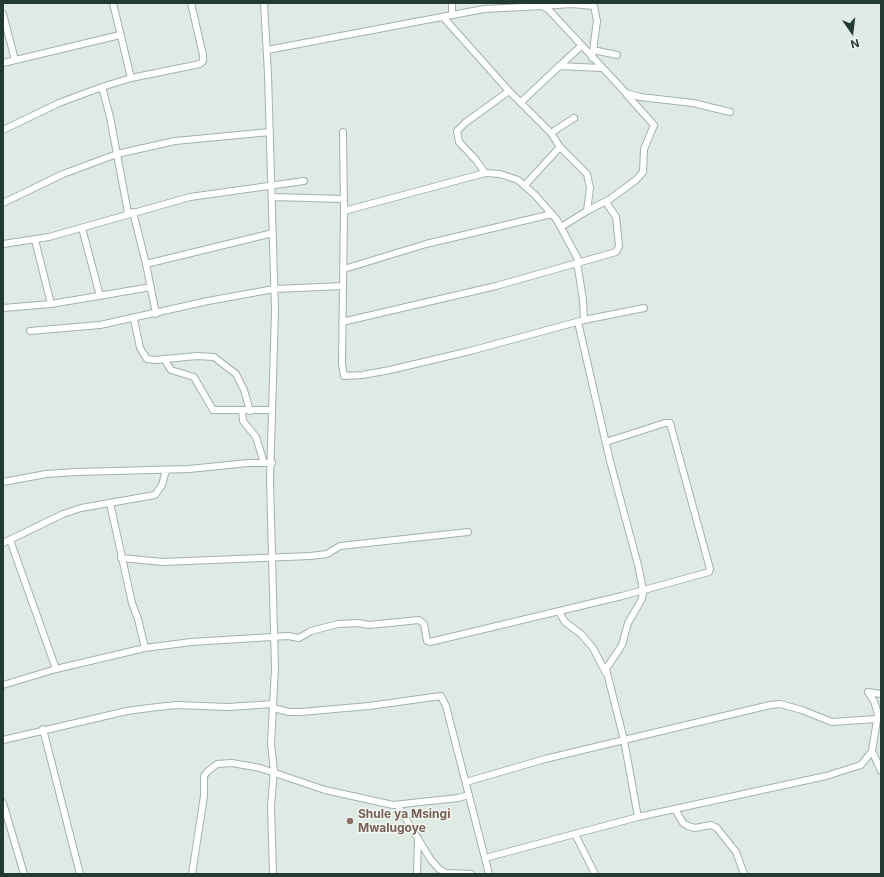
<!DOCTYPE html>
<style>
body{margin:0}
#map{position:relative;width:884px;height:877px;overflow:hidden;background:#e0eae4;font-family:Inter,sans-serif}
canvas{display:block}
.frame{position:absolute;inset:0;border:4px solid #223a30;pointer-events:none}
.north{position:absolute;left:832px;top:12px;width:40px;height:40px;-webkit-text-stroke:3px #f0f7f3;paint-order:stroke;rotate:166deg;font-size:11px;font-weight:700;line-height:16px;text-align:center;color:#223a30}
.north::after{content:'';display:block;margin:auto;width:14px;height:18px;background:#223a30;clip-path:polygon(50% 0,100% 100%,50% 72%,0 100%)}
</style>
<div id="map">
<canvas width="884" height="877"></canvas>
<div class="frame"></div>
<div class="north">N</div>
</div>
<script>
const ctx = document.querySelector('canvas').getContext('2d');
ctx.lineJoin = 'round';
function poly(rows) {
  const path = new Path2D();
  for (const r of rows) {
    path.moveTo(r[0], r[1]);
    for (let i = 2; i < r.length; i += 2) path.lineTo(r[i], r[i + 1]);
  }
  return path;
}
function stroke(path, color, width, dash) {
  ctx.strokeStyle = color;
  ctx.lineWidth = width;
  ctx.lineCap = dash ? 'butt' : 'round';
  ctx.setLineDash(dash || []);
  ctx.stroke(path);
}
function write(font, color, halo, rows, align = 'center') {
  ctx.font = font + ' Inter,sans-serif';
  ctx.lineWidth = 3;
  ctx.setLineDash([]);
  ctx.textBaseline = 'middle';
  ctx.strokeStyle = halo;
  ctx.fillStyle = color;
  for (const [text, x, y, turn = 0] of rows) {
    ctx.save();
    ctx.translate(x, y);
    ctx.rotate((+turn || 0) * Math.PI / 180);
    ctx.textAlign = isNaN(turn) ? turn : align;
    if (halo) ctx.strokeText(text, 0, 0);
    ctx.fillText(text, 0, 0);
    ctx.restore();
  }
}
const minor = poly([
 [113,3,131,78],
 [264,3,268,74,275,311,270,480,275,668,271,744,274,771,271,806,273,874],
 [452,3,452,14],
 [542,6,571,4,594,6,597,21,592,58],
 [3,14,15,60],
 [443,17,509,91,551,133,560,147,587,174,590,188,587,211,561,227],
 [267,50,484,9,542,6,548,9,626,93,640,97,693,103,730,112],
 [593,50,617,55],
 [3,63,120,35],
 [559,66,601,68],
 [102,87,110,117,128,213],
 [521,102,581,46],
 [3,130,59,103,102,87,131,78,200,64,203,61,203,55,191,3],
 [343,132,344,211,342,364,344,376,362,375,390,370,470,351,584,320,644,308],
 [551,133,574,118],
 [485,173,476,160,459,142,457,131,465,123,509,91],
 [525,185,560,147],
 [272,197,344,199],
 [3,203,63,174,117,154,175,141,270,132],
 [344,211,485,173,500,174,518,180,535,195,557,220,580,263],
 [587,211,610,199,636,180,643,172,644,149,654,125,627,95],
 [133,212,146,264,156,314],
 [82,228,100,296],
 [35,240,51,304],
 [3,244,49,237,190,197,304,181],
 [146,264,273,233],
 [576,264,578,268,583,300,584,320],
 [344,269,426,244,552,214],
 [3,308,51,304,151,287],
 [134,319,140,348,147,359,155,360,197,356,214,357,236,374,244,390,250,411],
 [342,322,496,286,616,252,619,246,616,217,606,202],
 [578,322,610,461,638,565,643,590,642,599,628,623,622,645,606,669,624,740,638,817],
 [30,331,100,325,208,301,274,289,343,286],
 [164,359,171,370,194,377,213,410,272,410],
 [242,410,243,421,256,437,264,463],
 [3,482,46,474,76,472,189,469,248,463,272,463],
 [110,503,132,603,138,619,145,648],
 [10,540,56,669],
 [3,543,63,514,81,508,155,495,162,485,166,470],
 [121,558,163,562,310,556,327,554,340,546,468,532],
 [559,612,565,622,581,634,593,648,606,673],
 [3,685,56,669,145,648,191,642,288,636,299,638,311,631,338,624,358,623,369,625,419,620,424,624,427,641,430,642,622,596,709,572,710,569,670,423,665,423,606,442],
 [868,692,881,694],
 [273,708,289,712,301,712,369,706,441,696,446,706,489,874],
 [43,729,80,874],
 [3,740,127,711,157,707,177,705,228,707,273,704],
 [872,751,881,771],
 [466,782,545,759,770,705,780,704,802,710,832,722,877,719],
 [3,803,24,874],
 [398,806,431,860,439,869,446,873,471,874],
 [675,809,683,823,688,826,695,828,711,825,717,828,736,852,744,874],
 [575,834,595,874],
 [485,858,638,817,826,776,861,765,872,751,878,714,874,701,868,692],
 [192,874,204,796,204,776,207,772,217,764,232,763,260,768,325,790,393,805,458,798,469,795],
 [417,874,418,838]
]);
stroke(minor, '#a3b2aa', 8);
stroke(minor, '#fff', 6);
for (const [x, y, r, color] of [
 [350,821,4,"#8d6e63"]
]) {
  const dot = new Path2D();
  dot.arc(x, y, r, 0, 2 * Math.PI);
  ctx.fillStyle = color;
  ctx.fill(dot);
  stroke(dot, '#f0f7f3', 1.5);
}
write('bold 12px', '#785e54', '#f0f7f3', [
 ["Shule ya Msingi",358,814],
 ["Mwalugoye",358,828]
], 'left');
</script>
